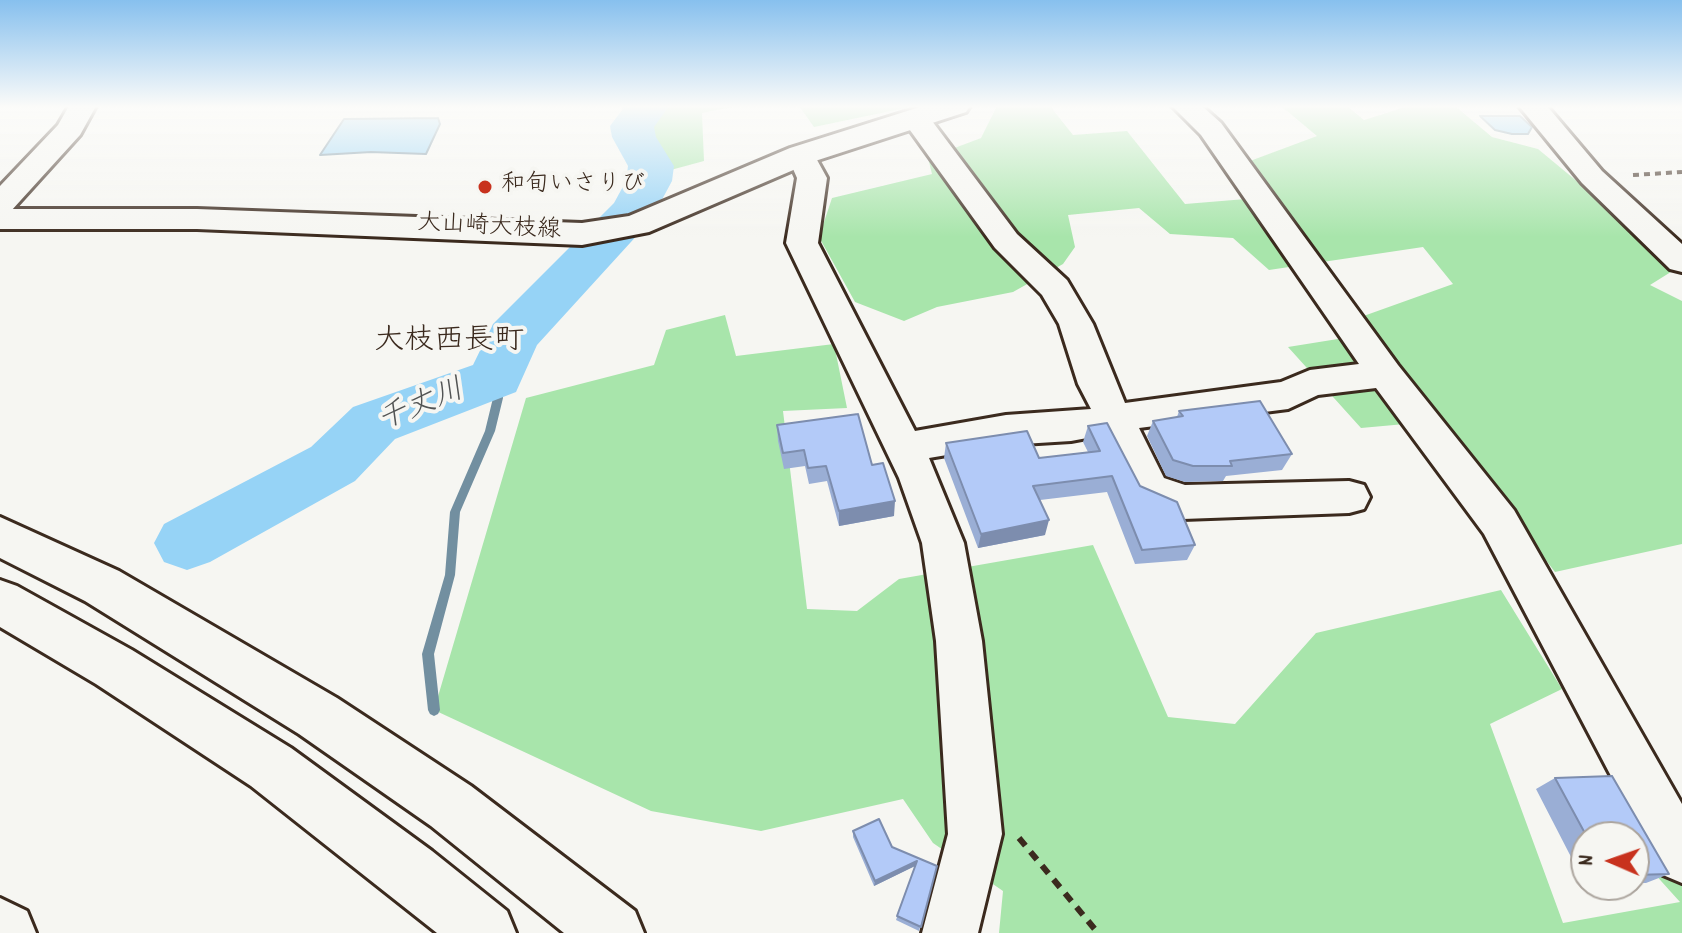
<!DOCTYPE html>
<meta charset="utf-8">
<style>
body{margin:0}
#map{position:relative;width:1682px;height:933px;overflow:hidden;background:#f6f6f2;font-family:Dekko,sans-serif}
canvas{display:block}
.north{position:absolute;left:1570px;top:821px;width:80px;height:80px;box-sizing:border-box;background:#f6f6f2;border:2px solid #aba49d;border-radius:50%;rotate:272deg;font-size:22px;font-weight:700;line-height:32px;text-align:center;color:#3b2a1e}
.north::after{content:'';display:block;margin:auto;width:28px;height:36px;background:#c8321e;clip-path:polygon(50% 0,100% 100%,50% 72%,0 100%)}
</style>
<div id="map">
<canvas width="1682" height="933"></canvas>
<div class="north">N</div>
</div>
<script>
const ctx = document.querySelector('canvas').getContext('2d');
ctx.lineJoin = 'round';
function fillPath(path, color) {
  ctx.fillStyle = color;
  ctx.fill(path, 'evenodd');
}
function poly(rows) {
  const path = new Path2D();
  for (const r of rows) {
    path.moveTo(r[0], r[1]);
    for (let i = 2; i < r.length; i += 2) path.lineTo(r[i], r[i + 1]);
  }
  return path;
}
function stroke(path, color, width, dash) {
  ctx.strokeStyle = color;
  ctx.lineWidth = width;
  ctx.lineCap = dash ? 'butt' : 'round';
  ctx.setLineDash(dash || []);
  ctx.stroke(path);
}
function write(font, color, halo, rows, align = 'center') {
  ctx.font = font + ' Dekko,"Klee One",sans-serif';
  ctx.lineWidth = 8;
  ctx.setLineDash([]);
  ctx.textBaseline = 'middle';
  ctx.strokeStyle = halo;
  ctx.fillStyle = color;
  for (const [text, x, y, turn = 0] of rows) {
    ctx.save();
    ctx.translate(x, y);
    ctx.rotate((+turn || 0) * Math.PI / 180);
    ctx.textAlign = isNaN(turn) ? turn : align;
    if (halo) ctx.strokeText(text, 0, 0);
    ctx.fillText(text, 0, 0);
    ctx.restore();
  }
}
fillPath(poly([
 [662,106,737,106,702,113,704,161,667,171,647,128],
 [799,106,915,106,814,127],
 [997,106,1050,106,1073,135,1127,131,1185,204,1270,197,1250,161,1317,136,1281,106,1347,106,1364,120,1409,106,1455,106,1492,137,1538,149,1631,226,1674,270,1650,285,1682,301,1682,544,1555,572,1438,421,1361,428,1288,347,1369,334,1358,318,1453,284,1423,247,1269,270,1233,238,1170,234,1139,208,1068,215,1075,247,1063,264,1013,292,937,307,904,321,855,302,819,237,832,198,932,174,928,158,981,138],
 [725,315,736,356,834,344,847,408,783,411,807,609,857,611,899,579,1093,545,1168,717,1235,724,1316,633,1501,590,1562,689,1490,724,1563,923,1680,902,1634,851,1634,837,1618,833,1682,803,1682,933,999,933,1003,891,933,843,903,799,761,831,651,811,434,710,526,398,654,365,666,330]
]), '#a8e5ab');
const water = poly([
 [1480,116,1520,116,1532,127,1528,134,1512,134,1495,130,1480,116],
 [438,118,440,124,426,154,371,152,320,155,344,119,438,118]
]);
fillPath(water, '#96d3f6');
stroke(water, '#728fa0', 2);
fillPath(poly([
 [496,375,501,378,503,398,495,431,460,512,455,575,434,654,440,710,438,714,434,716,430,714,428,710,422,654,445,575,450,512,485,431,493,398,491,378,496,375]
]), '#728fa0');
fillPath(poly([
 [625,106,669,106,654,127,656,137,674,166,672,181,651,220,537,345,516,392,395,439,355,481,210,562,187,570,164,562,154,543,164,524,311,447,353,407,473,365,493,324,614,203,626,181,628,166,612,137,610,126,625,106]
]), '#96d3f6');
const minor = poly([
 [69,106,96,106,80,135,11,211,0,213,0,186,58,125,69,106],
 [1172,106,1202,106,1221,123,1398,365,1514,510,1682,804,1682,883,1663,875,1484,534,1376,388,1318,395,1288,409,1139,428,1164,478,1185,485,1349,481,1364,485,1370,497,1364,509,1349,513,1183,519,1136,500,1103,435,1071,441,1006,445,929,458,964,543,982,641,1002,834,978,933,922,933,948,834,936,641,922,543,899,478,786,243,797,178,787,155,791,149,801,146,811,149,827,178,818,243,915,431,1006,415,1091,409,1078,384,1059,324,1042,295,995,248,902,119,906,113,916,111,926,113,1017,234,1067,280,1093,324,1125,403,1281,382,1310,370,1359,364,1201,135,1172,106],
 [1519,106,1547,106,1602,171,1682,244,1682,272,1670,269,1582,183,1519,106]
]);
const major = poly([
 [923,106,970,106,966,112,812,162,649,232,582,245,197,229,0,229,0,209,197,209,582,223,629,216,790,148,923,106],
 [0,517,119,571,337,698,471,786,635,911,644,933,564,933,431,826,299,734,85,601,0,558,0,517],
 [0,580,17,586,132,650,291,748,432,851,507,911,516,933,437,933,251,786,96,684,0,627,0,580]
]);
const highway = poly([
 [0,898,27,911,36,933,0,933,0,898]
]);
stroke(minor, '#3b2a1e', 6);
stroke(major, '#3b2a1e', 6);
stroke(highway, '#3b2a1e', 6);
stroke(poly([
 [1633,175,1682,172]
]), '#3b2a1e', 4, [6, 5]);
stroke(poly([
 [1019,838,1098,933]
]), '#3b2a1e', 6, [10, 8]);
fillPath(minor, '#f6f6f2');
fillPath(major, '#f6f6f2');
fillPath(highway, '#f6f6f2');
fillPath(poly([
 [1179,411,1292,454,1282,470,1226,476,1223,481,1185,482,1166,476,1147,436,1153,421,1177,417],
 [777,425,872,465,894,516,839,526,827,481,809,484,805,466,784,469,778,441],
 [1088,426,1140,486,1195,545,1187,560,1135,564,1107,492,1040,500,1045,535,978,548,944,458,946,443,1039,458,1088,452,1083,442],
 [1612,776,1669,874,1646,883,1634,883,1634,837,1586,837,1586,885,1598,885,1586,886,1536,789,1555,778],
 [853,831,937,866,919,931,896,920,915,866,874,886,853,837]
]), '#9aaed5');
fillPath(poly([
 [895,501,894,516,839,526,839,511],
 [1049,520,1045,535,978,548,981,534],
 [917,861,915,866,874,886,875,881]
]), '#7d8dae');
const building = poly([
 [1260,401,1292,454,1230,461,1232,466,1193,466,1173,460,1153,421,1183,416,1179,411,1260,401],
 [858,414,872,465,883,463,895,501,839,511,826,466,808,468,804,450,783,453,777,425,858,414],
 [1107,423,1140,486,1177,502,1195,545,1142,550,1112,476,1033,486,1049,520,981,534,946,443,1027,431,1039,458,1100,451,1088,426,1107,423],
 [1612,776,1669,874,1634,875,1634,837,1587,837,1555,778,1612,776],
 [879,819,892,847,937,866,921,927,897,916,917,861,875,881,853,831,879,819]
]);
fillPath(building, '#b3caf8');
stroke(building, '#7d8dae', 2);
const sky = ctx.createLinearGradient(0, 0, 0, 237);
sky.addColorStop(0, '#87c0ee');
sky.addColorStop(0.45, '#fbfbf9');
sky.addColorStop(1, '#fbfbf900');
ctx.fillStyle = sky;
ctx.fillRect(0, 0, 1682, 237);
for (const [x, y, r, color] of [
 [485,187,8,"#c8321e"]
]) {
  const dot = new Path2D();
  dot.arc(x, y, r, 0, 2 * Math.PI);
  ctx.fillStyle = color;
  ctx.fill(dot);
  stroke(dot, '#f6f6f2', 3);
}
write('24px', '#3b2a1e', '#f6f6f2', [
 ["和旬いさりび",501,187]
], 'left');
write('24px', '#3b2a1e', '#f6f6f2', [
 ["大山崎大枝線",489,229,3]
]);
write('30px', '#3b2a1e', '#f6f6f2', [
 ["大枝西長町",449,344]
]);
write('italic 30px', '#525454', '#f6f6f2', [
 ["千丈川",422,408,-22]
]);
</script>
